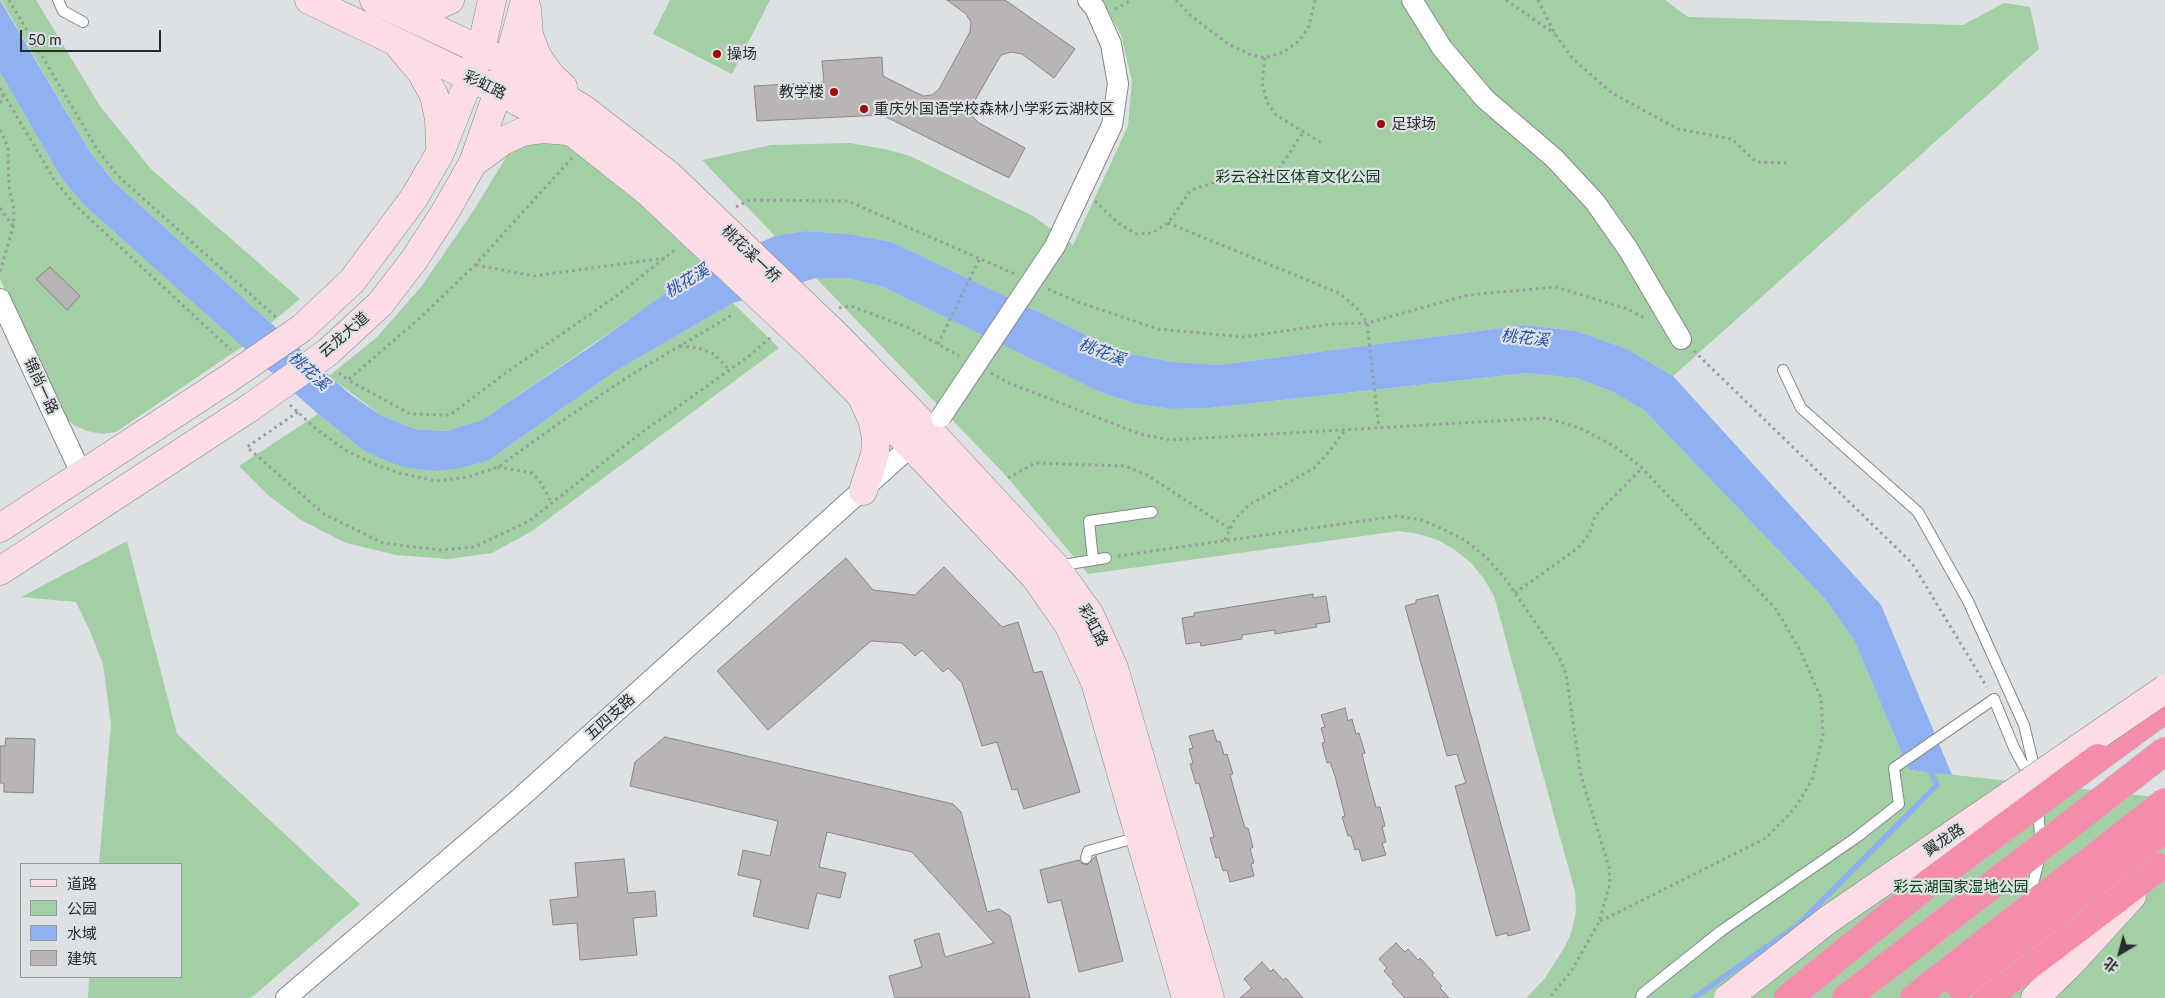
<!DOCTYPE html>
<meta charset="utf-8">
<style>
body{margin:0}
#map{position:relative;width:2165px;height:998px;overflow:hidden;background:#dde1e4;font-family:Lato,"Noto Sans SC",sans-serif}
canvas{display:block}
.legend{position:absolute;left:20px;top:863px;width:162px;height:115px;box-sizing:border-box;background:#dde1e4;border:1px solid #95989a;margin:0;padding:6px 9px;list-style:none;font-size:15px;color:#292a2b}
.legend li{display:flex;align-items:center;gap:10px;height:25px}
.legend b{width:25px;border:1px solid #95989a}
.north{position:absolute;left:2095px;top:928px;width:50px;height:50px;-webkit-text-stroke:4px #dde1e4;paint-order:stroke;rotate:217deg;font-size:14px;font-weight:700;line-height:20px;text-align:center;color:#292a2b}
.north::after{content:'';display:block;margin:auto;width:18px;height:22px;background:#292a2b;clip-path:polygon(50% 0,100% 100%,50% 72%,0 100%)}
.scale{position:absolute;left:20px;top:30px;width:141px;height:22px;box-sizing:border-box;border:2px solid #292a2b;border-top:0;padding-left:6px;font-size:15px;line-height:18px;white-space:nowrap;color:#292a2b;-webkit-text-stroke:4px #dde1e4;paint-order:stroke}
</style>
<div id="map">
<canvas width="2165" height="998"></canvas>
<ul class="legend">
<li><b style="height:6px;background:#fcdde6"></b>道路</li>
<li><b style="height:14px;background:#a2cfa4"></b>公园</li>
<li><b style="height:14px;background:#8fb1f1"></b>水域</li>
<li><b style="height:14px;background:#b9b5b7"></b>建筑</li>
</ul>
<div class="north">北</div>
<div class="scale">50 m</div>
</div>
<script>
const ctx = document.querySelector('canvas').getContext('2d');
ctx.lineJoin = 'round';
function fillPath(path, color) {
  ctx.fillStyle = color;
  ctx.fill(path, 'evenodd');
}
function poly(rows) {
  const path = new Path2D();
  for (const r of rows) {
    path.moveTo(r[0], r[1]);
    for (let i = 2; i < r.length; i += 2) path.lineTo(r[i], r[i + 1]);
  }
  return path;
}
function stroke(path, color, width, dash) {
  ctx.strokeStyle = color;
  ctx.lineWidth = width;
  ctx.lineCap = dash ? 'butt' : 'round';
  ctx.setLineDash(dash || []);
  ctx.stroke(path);
}
function write(font, color, halo, rows, align = 'center') {
  ctx.font = font + ' Lato,"Noto Sans SC",sans-serif';
  ctx.lineWidth = 4.5;
  ctx.setLineDash([]);
  ctx.textBaseline = 'middle';
  ctx.strokeStyle = halo;
  ctx.fillStyle = color;
  for (const [text, x, y, turn = 0] of rows) {
    ctx.save();
    ctx.translate(x, y);
    ctx.rotate((+turn || 0) * Math.PI / 180);
    ctx.textAlign = isNaN(turn) ? turn : align;
    if (halo) ctx.strokeText(text, 0, 0);
    ctx.fillText(text, 0, 0);
    ctx.restore();
  }
}
fillPath(poly([
 [1,0,36,0,100,106,151,169,300,299,271,323,113,181,90,152],
 [670,0,770,0,732,74,653,34],
 [1102,0,1665,0,1688,17,1963,25,2004,3,2030,7,2039,49,1673,376,1627,349,1576,331,1524,325,1219,365,1174,362,1124,353,892,242,849,234,805,231,775,236,702,160,771,145,850,143,889,150,910,156,1033,216,1073,245,1128,126,1132,81,1121,35],
 [0,72,62,179,84,205,243,346,116,432,102,434,87,431,74,425,64,417,0,279],
 [559,139,641,201,708,265,482,420,446,431,415,429,382,416,329,376,377,337,421,287,474,210,511,149],
 [816,278,846,278,881,286,1100,392,1136,404,1172,409,1209,408,1527,373,1576,378,1611,391,1644,410,1825,599,1854,640,1909,770,2165,798,2165,998,1526,998,1545,978,1566,945,1572,930,1576,911,1575,892,1494,596,1484,579,1471,563,1455,550,1438,540,1419,534,1399,531,1088,574,1008,478],
 [733,303,779,348,532,531,492,553,448,559,396,555,346,543,301,520,268,495,239,466,318,414,363,450,489,460,614,372],
 [127,541,177,734,360,904,251,998,88,998,89,977,181,977,181,864,99,864,111,724,103,664,89,629,76,602,21,597]
]), '#a2cfa4');
fillPath(poly([
 [0,0,90,152,113,181,351,395,382,416,415,429,446,431,482,420,593,345,698,270,775,236,805,231,849,234,892,242,1124,353,1174,362,1219,365,1524,325,1576,331,1627,349,1673,376,1881,605,1952,775,1909,770,1854,640,1825,599,1644,410,1611,391,1576,378,1527,373,1209,408,1172,409,1136,404,1100,392,881,286,846,278,816,278,733,303,614,372,489,460,461,468,434,471,403,467,383,459,363,450,318,414,84,205,62,179,0,72]
]), '#8fb1f1');
stroke(poly([
 [1694,998,1799,924,1937,785,1928,766]
]), '#8fb1f1', 5.5);
const building = poly([
 [947,0,1005,0,1075,49,1054,78,1022,54,1011,52,1001,55,971,107,973,117,979,123,1025,148,1009,178,882,115,757,121,754,86,824,82,822,61,882,57,883,76,923,96,932,95,939,89,970,32,971,22,966,14,947,0],
 [50,267,80,296,67,310,36,279,50,267],
 [846,558,873,590,915,595,944,567,1002,627,1018,622,1034,673,1042,671,1080,792,1024,809,1017,789,1012,790,997,742,982,746,962,683,948,668,943,672,922,650,915,656,902,643,871,641,768,730,717,671,846,558],
 [1313,594,1313,598,1326,596,1330,622,1316,624,1317,627,1275,634,1275,630,1242,635,1242,639,1201,646,1200,642,1186,644,1182,618,1194,616,1194,613,1313,594],
 [1438,595,1530,930,1508,936,1507,933,1496,936,1455,786,1466,783,1457,754,1447,756,1405,606,1416,603,1416,600,1438,595],
 [1345,708,1348,721,1352,719,1356,734,1359,733,1365,753,1362,754,1369,782,1376,807,1380,807,1385,826,1382,827,1386,842,1382,843,1386,855,1362,861,1359,849,1355,850,1351,836,1348,836,1342,817,1345,816,1335,776,1330,762,1327,763,1322,743,1325,742,1321,728,1325,727,1321,715,1345,708],
 [1213,730,1217,742,1220,741,1224,755,1227,754,1233,774,1230,775,1241,814,1245,828,1248,828,1253,847,1250,849,1254,863,1251,864,1254,876,1230,882,1227,870,1223,871,1219,857,1216,858,1210,838,1214,837,1210,822,1199,783,1196,784,1190,764,1193,763,1189,749,1193,748,1189,736,1213,730],
 [665,737,953,804,961,812,987,912,999,909,1010,916,1030,998,895,998,889,976,922,967,914,940,939,933,945,957,994,943,912,852,827,832,819,867,846,873,840,898,817,893,808,929,753,916,761,880,738,875,743,850,770,856,778,821,630,786,635,762,665,737],
 [6,738,35,739,33,793,4,792,4,783,0,783,0,746,5,746,6,738],
 [1096,856,1123,961,1079,972,1061,900,1048,903,1040,870,1079,860,1081,863,1087,865,1096,856],
 [624,859,628,893,655,891,657,916,633,918,637,955,580,960,577,923,553,925,550,900,578,897,575,863,624,859],
 [1396,943,1405,952,1408,949,1418,960,1420,958,1434,973,1432,975,1442,986,1440,988,1449,998,1405,998,1392,984,1394,982,1384,971,1387,968,1379,959,1396,943],
 [1262,962,1271,972,1273,969,1283,980,1286,978,1303,998,1240,998,1252,988,1244,979,1262,962]
]);
fillPath(building, '#b9b5b7');
stroke(building, '#898588', 1);
const lane = poly([
 [58,0,63,11,83,22],
 [1783,370,1801,408,1918,512,1968,601,2024,725,2036,775],
 [1093,560,1089,521,1152,512],
 [1057,566,1106,558],
 [1086,858,1088,851,1139,837],
 [2029,900,2041,852,2038,806],
 [1641,998,1642,994,1721,931,1857,837,1899,804,1894,768,1994,699,2014,748,2031,779]
]);
const street = poly([
 [1412,0,1442,48,1485,99,1554,158,1595,202,1628,249,1681,339],
 [1055,246,1112,125,1118,84,1111,44,1095,8,1088,0],
 [0,299,81,473],
 [286,998,520,798,921,437]
]);
const secondary = poly([
 [309,0,499,91,571,131,648,192],
 [374,0,508,63,585,110,669,175],
 [527,9,529,35,537,56,551,76,563,87],
 [398,10,434,7,450,0],
 [401,48,421,72,434,95,439,119,440,146],
 [473,163,503,141,522,132,544,129,567,131],
 [302,328,352,281,414,198,440,153,481,50,492,0],
 [834,333,929,430,1055,566,1090,615,1114,668,1210,998],
 [814,348,911,446,1035,577,1068,624,1095,682,1186,998],
 [328,352,380,304,414,260,445,212,473,163,508,63,525,0],
 [863,491,875,454,876,437,872,419,864,402],
 [0,528,228,379],
 [0,571,251,407],
 [2035,998,2069,965,2132,896]
]);
const highway = poly([
 [2098,758,2165,709],
 [1986,998,2159,867]
]);
stroke(lane, '#85888b', 12);
stroke(street, '#85888b', 22);
stroke(secondary, '#85888b', 29);
stroke(highway, '#bfbfbf', 29);
stroke(poly([
 [9,0,97,149,118,176,278,319],
 [1176,0,1191,16,1228,44,1249,54,1265,58,1284,52,1299,41,1309,26,1315,0],
 [1506,0,1555,34],
 [1538,0,1555,34,1573,59,1612,93,1678,129,1732,139,1756,162,1789,163],
 [1115,9,1132,0],
 [1265,58,1262,83,1267,102,1276,115,1322,143],
 [0,88,55,181,76,206,231,350],
 [0,103,3,95],
 [0,130,8,147,9,187,14,210,13,227,0,272],
 [572,158,475,265,421,317,348,380,410,414,450,415,507,372,615,297,676,249],
 [1095,201,1118,223,1137,234,1152,233,1168,223,1191,190,1216,182,1264,179,1277,172,1303,132],
 [736,207,750,200,848,201,1015,274],
 [0,208,13,226],
 [1168,223,1339,293,1359,310,1367,323,1379,428],
 [476,265,534,276,665,258],
 [1048,289,1078,302,1158,329,1244,337,1332,324,1367,323,1468,295,1556,287,1628,309,1646,319],
 [839,308,851,306,909,328,959,356],
 [938,344,980,258],
 [680,346,698,348,714,354,729,370],
 [1694,351,1912,563,1987,687],
 [339,373,348,380],
 [991,373,1009,383,1140,434,1170,440,1546,418,1580,428,1614,446,1639,465,1776,609,1800,650,1821,698,1823,735,1812,780,1795,808,1766,838,1599,922],
 [290,405,315,428,345,450,374,464,399,473,437,481,468,477,498,467,572,414,634,373,732,315],
 [298,412,247,447,324,514,383,543,440,550,474,547,529,521,641,433,749,356,771,337],
 [498,467,532,473,539,480,552,503],
 [1008,478,1035,463,1125,466,1147,475,1230,529],
 [1225,540,1235,519,1249,505,1314,468,1328,453,1345,430],
 [1118,556,1397,516,1422,520,1443,529,1466,541,1486,557,1504,577,1559,657,1566,674,1581,776,1609,867,1610,884,1599,922,1572,970,1549,998],
 [1515,593,1578,548,1590,533,1595,516,1642,468]
]), '#999c9f', 3, [2.5, 4]);
stroke(lane, '#fff', 10);
stroke(street, '#fff', 20);
stroke(secondary, '#fcdde6', 28);
stroke(highway, '#f48daa', 28);
const streetBridge = poly([
 [941,417,1055,246]
]);
const secondaryBridge = poly([
 [669,175,834,333],
 [648,192,814,348],
 [228,379,302,328],
 [251,407,328,352],
 [1728,998,1829,919,2165,689]
]);
const highwayBridge = poly([
 [1960,986,2165,829],
 [1788,998,1929,883,2098,758],
 [1846,998,2165,751],
 [1914,998,2165,802]
]);
stroke(streetBridge, '#85888b', 22, []);
stroke(secondaryBridge, '#85888b', 29, []);
stroke(highwayBridge, '#bfbfbf', 29, []);
stroke(streetBridge, '#fff', 20);
stroke(secondaryBridge, '#fcdde6', 28);
stroke(highwayBridge, '#f48daa', 28);
for (const [x, y, r, color] of [
 [717,54,5,"#a30b0a"],
 [834,92,5,"#a30b0a"],
 [864,109,5,"#a30b0a"],
 [1381,124,5,"#a30b0a"]
]) {
  const dot = new Path2D();
  dot.arc(x, y, r, 0, 2 * Math.PI);
  ctx.fillStyle = color;
  ctx.fill(dot);
  stroke(dot, '#dde1e4', 2);
}
write('15px', '#292a2b', '#dde1e4', [
 ["操场",727,54],
 ["教学楼",824,92,"right"],
 ["重庆外国语学校森林小学彩云湖校区",874,109],
 ["足球场",1391,124]
], 'left');
write('15px', '#292a2b', '#dde1e4', [
 ["彩虹路",485,85,26],
 ["桃花溪一桥",751,254,44],
 ["云龙大道",344,335,-41],
 ["锦尚一路",41,386,65],
 ["彩虹路",1093,625,62],
 ["五四支路",610,717,-42],
 ["翼龙路",1944,840,-34]
]);
write('15px', '#0a4215', '#dde1e4', [
 ["彩云谷社区体育文化公园",1298,177],
 ["彩云湖国家湿地公园",1961,887]
]);
write('italic 16px', '#2451ac', '#dde1e4', [
 ["桃花溪",687,281,-31],
 ["桃花溪",1525,338,6],
 ["桃花溪",1102,352,21],
 ["桃花溪",309,371,42]
]);
</script>
